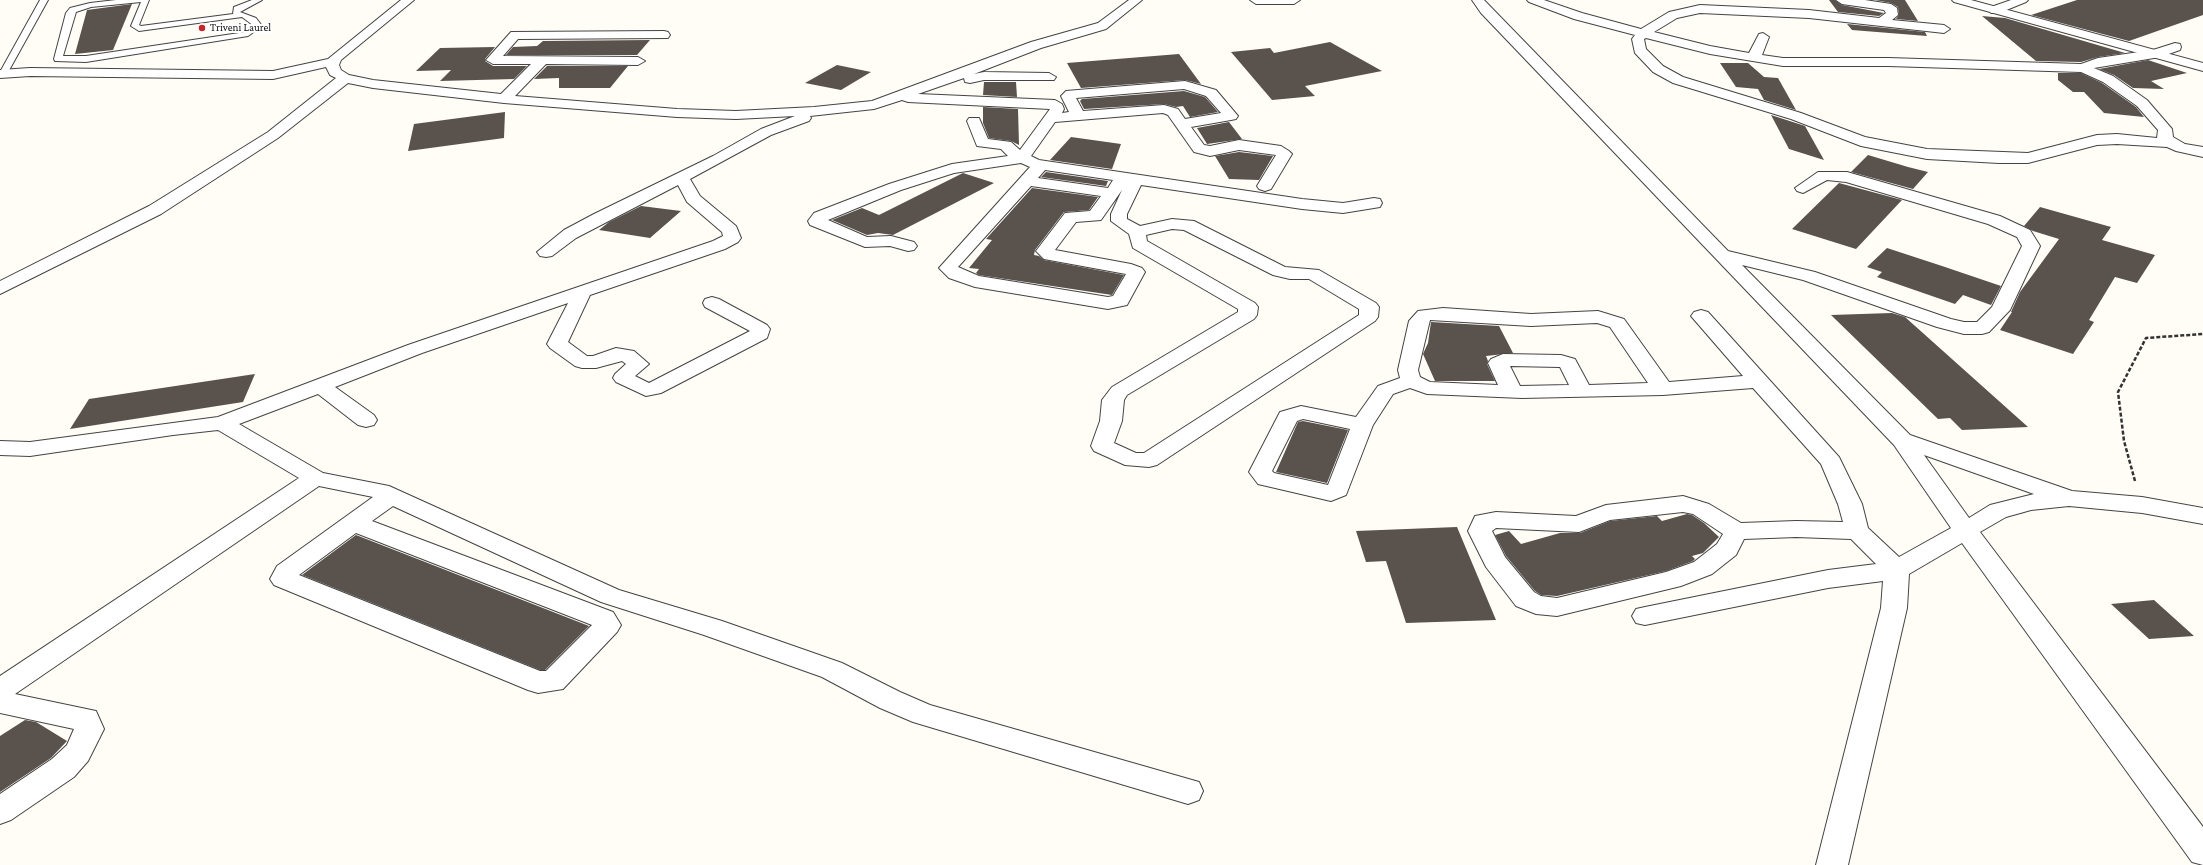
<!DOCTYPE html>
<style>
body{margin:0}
canvas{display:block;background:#fffdf5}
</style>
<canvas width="2203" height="865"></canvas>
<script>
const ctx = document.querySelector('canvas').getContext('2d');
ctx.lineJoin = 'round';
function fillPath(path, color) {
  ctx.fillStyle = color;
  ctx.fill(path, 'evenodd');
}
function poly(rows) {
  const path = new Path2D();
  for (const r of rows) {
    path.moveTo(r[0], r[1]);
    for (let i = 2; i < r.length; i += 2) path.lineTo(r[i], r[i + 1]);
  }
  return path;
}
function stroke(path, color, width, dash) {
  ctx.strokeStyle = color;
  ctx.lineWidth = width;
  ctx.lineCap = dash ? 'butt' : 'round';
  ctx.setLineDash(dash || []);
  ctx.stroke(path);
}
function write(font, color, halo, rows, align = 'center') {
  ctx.font = font + ' "Crimson Pro",serif';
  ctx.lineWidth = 4;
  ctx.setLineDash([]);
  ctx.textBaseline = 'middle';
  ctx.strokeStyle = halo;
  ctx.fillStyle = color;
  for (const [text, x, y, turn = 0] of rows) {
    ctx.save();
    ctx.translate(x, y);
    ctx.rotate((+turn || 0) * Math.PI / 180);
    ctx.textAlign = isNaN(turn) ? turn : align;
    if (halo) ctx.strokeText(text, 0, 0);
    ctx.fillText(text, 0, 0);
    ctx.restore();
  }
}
fillPath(poly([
 [1829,0,1835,0,1842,5,1884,13,1879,16,1838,12],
 [1875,0,1905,0,1918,21,1896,19,1899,15,1898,7,1891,3],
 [2077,0,2203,0,2203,15,2129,41,2031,15],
 [132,4,113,50,75,54,87,10],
 [1982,16,2005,18,2125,53,2098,57,2081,62,2036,61],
 [1847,24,1925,32,1927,36,1852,30],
 [650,40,637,55,506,55,513,47,537,46,543,41],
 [1330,42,1382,71,1305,86,1315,96,1272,100,1231,52,1270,48,1274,53],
 [495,47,485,59,485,61,493,66,527,66,514,79,440,81,451,70,416,71,440,48],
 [1179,54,1201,84,1185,80,1081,88,1067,63],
 [2148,60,2187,73,2151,81,2164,89,2133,88,2114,75,2099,69],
 [1720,63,1748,63,1764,77,1778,78,1796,110,1764,100,1758,89,1736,87],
 [837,65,871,72,841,90,805,83],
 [547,66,628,66,610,88,559,88,559,78,534,79],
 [2058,73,2081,73,2102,83,2136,107,2144,117,2104,113,2084,92,2073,92,2058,80],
 [984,82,1016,82,1017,97,983,95],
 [1184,91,1205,97,1218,112,1190,117,1183,106,1176,107,1164,104,1084,109,1080,101,1082,99],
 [983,107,1018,109,1019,145,1011,141,989,138,983,123],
 [505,112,504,138,408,151,414,124],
 [1771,115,1805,126,1824,160,1789,149],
 [1229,122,1242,139,1207,144,1197,128],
 [1071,137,1121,144,1112,169,1050,160],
 [1239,152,1273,156,1259,180,1229,179,1215,156],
 [1868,155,1908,167,1928,172,1913,189,1851,172],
 [1046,172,1108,181,1106,186,1041,177],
 [963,173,994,183,893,235,878,233,867,235,832,220,862,208,879,215],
 [1839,183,1902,200,1856,249,1792,229],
 [1032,188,1098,197,1089,210,1064,212,1035,250,1034,255,1039,256,1044,260,1124,275,1112,295,979,275,976,273,979,269,969,268,992,240,986,239],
 [641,206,681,211,650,238,599,230,609,222],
 [2040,207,2111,227,2102,240,2155,255,2137,283,2115,277,2089,320,2094,322,2073,354,2000,330,2012,312,2011,312,2020,292,2059,239,2033,231,2024,226],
 [1887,248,1942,266,2001,286,1991,305,1963,295,1955,304,1877,277,1882,272,1867,267],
 [1892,313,1905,317,2028,427,1962,430,1950,418,1938,419,1831,315],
 [1431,322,1499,326,1513,353,1486,356,1488,361,1487,364,1495,381,1435,381,1423,354,1428,343],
 [255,374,243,402,70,429,89,399],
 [1303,421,1348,430,1327,483,1276,472,1298,422],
 [1687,514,1692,515,1704,523,1719,537,1703,553,1692,556,1695,559,1693,561,1666,571,1557,596,1541,595,1535,591,1506,556,1495,535,1509,531,1521,544,1560,533,1580,533,1610,521,1657,516,1662,521],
 [1457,527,1496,620,1406,623,1386,561,1366,562,1356,531],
 [356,535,461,576,589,626,545,670,540,670,302,575],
 [2154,600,2194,636,2149,639,2111,604],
 [25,720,36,722,67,741,51,758,0,792,0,736]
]), '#5a524d');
const service = poly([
 [40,0,48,0,7,74,0,76,0,72,40,0],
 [116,0,149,0,139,25,141,26,233,14,234,7,252,0,262,0,240,12,256,18,262,26,248,36,86,62,55,61,54,59,66,13,70,8,90,3,116,0],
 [141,2,131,26,139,31,242,17,254,26,246,32,86,56,63,56,76,12,91,7,141,2]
]);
const minor = poly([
 [401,0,414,0,341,60,339,65,341,70,349,75,373,80,501,94,531,64,493,64,486,60,511,32,664,31,668,32,670,35,668,38,518,39,503,56,638,57,645,61,638,65,546,64,515,96,677,109,736,111,814,107,872,101,1031,42,1098,23,1129,0,1142,0,1106,29,1041,48,974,74,984,72,1049,73,1056,77,1054,80,984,80,970,83,965,82,964,78,918,94,1055,100,1062,104,1064,109,1062,113,1069,112,1061,96,1066,91,1185,81,1216,90,1238,116,1236,119,1231,120,1191,127,1204,145,1210,146,1239,140,1281,146,1289,151,1292,154,1271,189,1265,191,1259,189,1257,186,1276,155,1239,150,1210,156,1194,152,1168,115,1163,113,1055,122,1031,156,1039,160,1302,199,1343,203,1374,198,1380,199,1382,203,1380,207,1343,213,1302,209,1141,185,1127,214,1127,219,1140,226,1172,219,1194,221,1285,267,1319,270,1376,303,1379,307,1378,317,1375,321,1157,465,1149,467,1125,465,1094,451,1091,446,1100,421,1102,400,1112,387,1238,312,1238,309,1133,248,1129,234,1111,221,1111,214,1122,190,1101,220,1076,222,1055,250,1131,264,1142,268,1145,272,1127,305,1108,309,975,287,949,278,939,268,1030,167,1021,163,954,173,901,190,828,220,867,237,891,236,914,242,917,246,914,250,908,251,890,246,865,247,810,225,808,221,814,213,889,184,952,164,1008,156,1001,149,977,146,967,121,969,118,979,118,988,139,1011,142,1020,150,1050,109,908,102,902,100,874,109,810,116,811,118,809,121,771,135,690,179,700,196,736,226,741,238,738,242,725,249,590,295,568,342,587,356,593,356,616,348,634,351,649,364,635,376,649,383,750,331,705,307,703,303,705,299,712,297,719,299,767,325,770,329,767,338,661,393,646,396,616,382,613,378,615,374,626,364,622,361,596,368,582,368,575,366,550,348,547,344,568,303,422,353,335,387,374,415,377,420,374,425,366,427,358,425,318,394,239,424,323,473,389,486,619,590,722,621,842,663,900,692,930,705,1199,782,1203,791,1199,800,1188,804,913,722,880,708,822,677,704,635,601,602,393,506,372,521,613,612,621,625,617,632,563,689,538,693,528,690,274,585,270,579,277,566,373,497,319,486,15,694,96,711,104,729,88,761,74,777,11,820,0,824,0,794,52,759,67,745,74,729,0,713,0,676,299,478,218,430,173,435,30,456,0,455,0,441,30,442,218,417,408,345,713,241,723,236,722,232,687,202,678,185,576,238,552,256,546,257,540,256,537,252,564,230,594,214,713,156,761,129,795,116,736,119,677,117,504,103,373,88,348,83,278,138,161,214,0,294,0,281,149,206,268,132,336,78,330,75,326,67,273,79,30,76,0,78,0,70,30,68,273,71,328,59,401,0],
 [1184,89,1206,96,1221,113,1185,119,1178,109,1164,105,1083,111,1076,98,1184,89],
 [1045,170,1113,180,1108,188,1038,178,1045,170],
 [1031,186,1101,196,1090,211,1065,213,1036,251,1044,259,1126,274,1113,296,1108,297,979,276,958,267,1031,186],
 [1172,229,1184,230,1273,275,1290,279,1309,279,1359,309,1359,315,1144,453,1136,453,1114,443,1122,421,1124,400,1127,395,1254,319,1257,315,1258,307,1255,303,1147,241,1146,235,1172,229],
 [356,533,592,625,546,671,540,671,299,575,356,533],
 [1250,0,1300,0,1294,4,1256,4,1250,0],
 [1472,0,1484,0,1728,251,1815,272,1951,319,1964,322,1977,322,1992,307,2022,246,2017,237,1988,224,1846,182,1827,180,1803,193,1797,191,1795,188,1818,172,1847,172,2000,216,2030,230,2040,246,2010,310,1989,332,1982,334,1964,334,1937,327,1803,280,1742,265,1910,435,2072,491,2142,497,2203,508,2203,524,2142,513,2069,506,2031,510,2006,517,1980,532,2203,827,2203,865,2192,862,1962,543,1909,574,1907,608,1848,865,1816,865,1881,608,1883,581,1828,588,1645,625,1636,623,1632,616,1636,609,1645,607,1828,570,1876,564,1851,539,1796,537,1744,539,1736,555,1712,574,1681,586,1557,616,1536,614,1516,606,1486,567,1468,531,1475,516,1496,512,1576,516,1606,505,1683,496,1709,504,1741,523,1796,521,1843,522,1838,504,1821,464,1753,388,1663,395,1522,398,1427,394,1410,388,1393,394,1373,425,1346,495,1331,501,1258,484,1249,472,1280,412,1301,406,1356,417,1378,386,1400,378,1398,370,1409,321,1418,311,1443,308,1531,314,1598,311,1624,319,1669,382,1743,376,1691,316,1694,312,1701,310,1708,312,1839,457,1862,504,1868,528,1899,557,1951,528,1894,445,1481,13,1472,0],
 [1430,320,1531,326,1597,323,1610,327,1648,383,1589,385,1575,359,1561,355,1503,354,1491,359,1488,363,1498,385,1430,382,1420,377,1418,370,1430,320],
 [1510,366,1560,367,1569,385,1520,386,1510,366],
 [1303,419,1350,429,1328,485,1274,473,1272,471,1297,421,1303,419],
 [1924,455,2034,494,1990,505,1969,518,1924,455],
 [1683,512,1693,514,1723,534,1717,544,1694,562,1666,572,1557,598,1541,596,1534,592,1505,557,1492,531,1496,528,1579,532,1610,520,1683,512],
 [1527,0,1544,0,1582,13,1641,29,1669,12,1700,5,1809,10,1879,18,1886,13,1884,10,1842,4,1836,0,1865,0,1891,4,1897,8,1898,15,1892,20,1944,25,1950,29,1944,33,1809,18,1700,13,1677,18,1654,32,1710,46,1749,53,1759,34,1763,33,1769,37,1762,55,1783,58,1888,58,2081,64,2098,58,2153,50,2175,43,2180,44,2181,47,2180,50,2160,57,2094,68,2113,76,2147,100,2172,129,2173,137,2185,144,2203,147,2203,157,2176,151,2167,147,2117,144,2097,145,2028,163,1999,163,1927,159,1861,146,1791,119,1673,83,1653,72,1635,53,1632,39,1635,35,1574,19,1529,2,1527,0],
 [1646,38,1710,54,1783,66,1888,66,2081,72,2103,82,2137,106,2158,130,2157,138,2117,134,2097,135,2028,153,1927,149,1865,137,1801,113,1683,77,1663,66,1646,49,1644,39,1646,38],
 [2011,0,2028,0,2026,2,1999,13,1991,13,1989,10,1991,7,2011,0]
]);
const tertiary = poly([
 [1952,0,1971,0,2203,63,2203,71,1954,2,1952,0]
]);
stroke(service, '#444', 2);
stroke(minor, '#444', 2);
stroke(tertiary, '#444', 2);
stroke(poly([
 [2135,481,2124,441,2118,392,2146,338,2203,334]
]), '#333', 2.5, [4, 2]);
fillPath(service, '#fff');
fillPath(minor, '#fff');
fillPath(tertiary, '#fff');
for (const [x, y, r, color] of [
 [202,28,4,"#c4262e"]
]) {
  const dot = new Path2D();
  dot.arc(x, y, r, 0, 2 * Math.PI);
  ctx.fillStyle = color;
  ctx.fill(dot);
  stroke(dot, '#fff', 1.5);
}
write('11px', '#111', '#fff', [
 ["Triveni Laurel",210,28]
], 'left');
</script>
